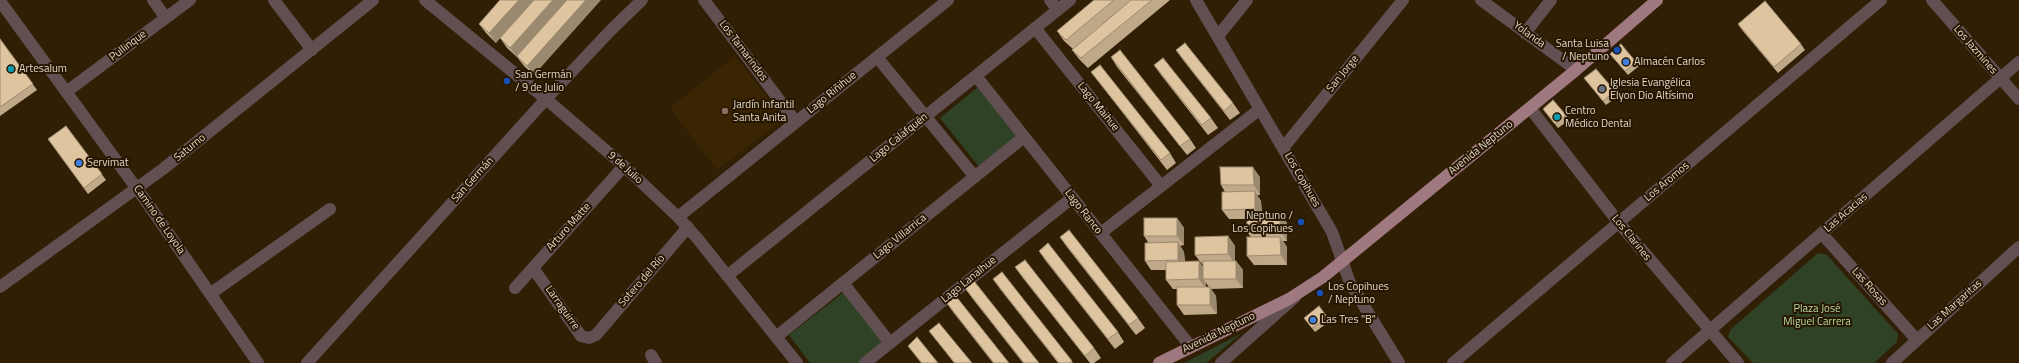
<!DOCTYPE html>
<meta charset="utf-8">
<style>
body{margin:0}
canvas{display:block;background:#301f04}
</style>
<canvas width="2019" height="363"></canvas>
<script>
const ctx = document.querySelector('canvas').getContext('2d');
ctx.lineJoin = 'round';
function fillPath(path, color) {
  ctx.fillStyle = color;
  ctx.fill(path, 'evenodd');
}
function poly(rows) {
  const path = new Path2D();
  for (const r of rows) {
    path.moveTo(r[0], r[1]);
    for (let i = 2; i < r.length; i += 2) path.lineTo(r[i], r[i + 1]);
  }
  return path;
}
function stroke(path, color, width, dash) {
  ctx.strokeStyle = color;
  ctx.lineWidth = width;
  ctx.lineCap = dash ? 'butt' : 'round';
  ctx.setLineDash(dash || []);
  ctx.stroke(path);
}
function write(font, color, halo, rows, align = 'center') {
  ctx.font = font + ' "Titillium Web",sans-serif';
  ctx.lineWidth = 4;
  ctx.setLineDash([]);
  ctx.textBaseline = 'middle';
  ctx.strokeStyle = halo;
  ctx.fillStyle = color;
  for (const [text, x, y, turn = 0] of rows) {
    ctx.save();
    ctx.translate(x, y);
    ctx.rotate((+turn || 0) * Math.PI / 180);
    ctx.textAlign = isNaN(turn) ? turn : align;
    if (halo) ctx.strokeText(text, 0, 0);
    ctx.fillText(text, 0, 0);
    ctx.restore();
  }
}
fillPath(poly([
 [735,56,780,114,779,123,717,170,670,108]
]), '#392501');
fillPath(poly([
 [978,87,1017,136,979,167,940,118],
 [1818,253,1827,255,1898,334,1897,342,1874,363,1753,363,1728,337,1730,330],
 [844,292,885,343,859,363,810,363,789,335],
 [1242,333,1206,363,1184,363]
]), '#304225');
stroke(poly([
 [153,0,166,18],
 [274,0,312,50],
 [425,0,546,99,624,166,678,217,697,238,797,363],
 [704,0,796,122],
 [1050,0,1058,10],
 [1196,0,1332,232,1350,283,1399,363],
 [1481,0,1576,70],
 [1932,0,2019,99],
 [0,1,148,204,258,363],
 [1035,28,1161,186],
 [1525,33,1551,0],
 [1218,36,1247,0],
 [877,57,975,177],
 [976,76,1191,347],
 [66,92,190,0],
 [1530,108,1619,223,1738,363],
 [1283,148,1403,0],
 [678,217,948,0],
 [1101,233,1260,109],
 [1822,234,1917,340],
 [533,268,581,336,589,338,596,335,688,227],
 [727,276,1070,0],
 [843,283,890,343],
 [0,287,163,169,373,0],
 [515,288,624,166],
 [210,294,330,209],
 [776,337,1024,137],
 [651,355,656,363],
 [307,363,546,99,610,31,642,0],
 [865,363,1072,198],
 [1221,363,1295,297],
 [1453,363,1881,0],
 [1672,363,2019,62],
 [1892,363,2019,247]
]), '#624f52', 12);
stroke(poly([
 [1159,363,1289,299,1323,277,1576,70,1657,0]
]), '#a07980', 12);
fillPath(poly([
 [500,0,496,43,486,33,479,24],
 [534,0,534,75,524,66,517,57,507,48,500,38],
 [1094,0,1170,0,1088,68,1079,59,1072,50,1073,49,1064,41,1057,31],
 [1738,24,1801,44,1805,50,1778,73,1742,30],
 [0,39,37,90,0,116],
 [1176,50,1233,103,1240,113,1230,120,1183,60],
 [1610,54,1636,62,1639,66,1628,75],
 [1111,57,1190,139,1196,148,1187,155,1117,67],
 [1154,65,1211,118,1218,128,1208,135,1161,75],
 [1091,72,1170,153,1176,163,1167,170,1098,81],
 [1584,78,1615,91,1618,96,1606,105],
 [1543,109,1566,115,1569,120,1558,128],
 [66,126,106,180,88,194,48,139],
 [1260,177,1260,195,1257,195,1261,201,1262,214,1280,214,1287,223,1287,241,1283,241,1287,247,1287,265,1254,265,1247,256,1251,237,1247,232,1247,219,1229,219,1222,210,1225,192,1221,185],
 [1177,218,1184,228,1184,245,1180,246,1184,252,1185,261,1203,267,1203,264,1202,264,1195,255,1228,236,1235,246,1235,261,1236,261,1243,270,1243,288,1211,289,1216,296,1217,314,1184,315,1177,305,1177,289,1173,289,1166,280,1166,270,1151,270,1145,261,1148,242,1144,236],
 [1206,283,1209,287,1206,287],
 [1060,237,1138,318,1145,328,1136,335,1066,246],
 [1039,251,1118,332,1124,342,1115,349,1045,260],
 [1015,267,1094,348,1101,358,1094,363,1090,363,1022,277],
 [1002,272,1073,363,1058,363,1000,289,993,279],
 [965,288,1039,363,1023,363,972,298],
 [946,302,1009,363,993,363,953,312],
 [1319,306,1330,321,1315,332,1304,318],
 [929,331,972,363,954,363,936,340],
 [908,346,938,363,921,363]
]), '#bfa989');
fillPath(poly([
 [519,0,534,0,496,43,489,33],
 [553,0,568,0,517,57,510,48],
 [586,0,601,0,534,75,527,66],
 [1253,167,1260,177,1260,195,1254,185],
 [1255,191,1261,201,1262,219,1255,209],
 [1280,214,1287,223,1287,241,1280,231],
 [1177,218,1184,228,1184,245,1177,236],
 [1228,236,1235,246,1235,264,1228,254],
 [1280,237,1287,247,1287,265,1281,255],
 [1178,242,1184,252,1185,270,1178,260],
 [1199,261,1206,271,1203,279,1206,283,1206,289,1199,279],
 [1236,261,1243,270,1243,288,1236,279],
 [1210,287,1216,296,1217,314,1210,305]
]), '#9b896f');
const building = poly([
 [500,0,519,0,489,33,479,24,500,0],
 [534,0,553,0,510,48,500,38,534,0],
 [567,0,586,0,527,66,517,56,567,0],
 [1094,0,1114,0,1066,40,1057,31,1094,0],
 [1131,0,1152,0,1081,58,1072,50,1131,0],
 [1765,1,1801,44,1774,67,1738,24,1765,1],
 [0,39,33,84,0,107,0,39],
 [1185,43,1233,103,1224,111,1176,50,1185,43],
 [1621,44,1636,62,1625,71,1610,54,1621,44],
 [1120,50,1190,139,1180,146,1111,57,1120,50],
 [1163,58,1211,118,1202,125,1154,65,1163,58],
 [1100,65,1170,153,1161,160,1091,72,1100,65],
 [1596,69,1615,91,1603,101,1584,78,1596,69],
 [1553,100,1566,115,1555,124,1543,109,1553,100],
 [66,126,102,174,84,188,48,139,66,126],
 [1220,167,1253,167,1254,185,1221,185,1220,167],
 [1255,191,1255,209,1222,210,1222,192,1255,191],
 [1247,214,1280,214,1280,231,1247,232,1247,214],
 [1144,218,1177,218,1177,236,1144,236,1144,218],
 [1069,230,1138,318,1129,325,1060,237,1069,230],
 [1228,236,1228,254,1195,255,1195,237,1228,236],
 [1247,237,1280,237,1281,255,1247,256,1247,237],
 [1178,242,1178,260,1145,261,1145,243,1178,242],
 [1048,243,1118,332,1108,339,1039,251,1048,243],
 [1025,260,1094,348,1085,356,1015,267,1025,260],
 [1199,261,1199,279,1166,280,1166,262,1199,261],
 [1203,261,1236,261,1236,279,1203,279,1203,261],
 [1002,272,1072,361,1069,363,1059,363,993,279,1002,272],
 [974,281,1039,363,1024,363,965,288,974,281],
 [1177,287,1210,287,1210,305,1177,305,1177,287],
 [955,295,1009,363,994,363,946,302,955,295],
 [1319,306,1327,317,1312,328,1304,318,1319,306],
 [939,323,972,363,955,363,929,331,939,323],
 [917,337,938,363,922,363,908,346,917,337]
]);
fillPath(building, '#dec49f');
stroke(building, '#9b896f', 1);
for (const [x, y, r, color] of [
 [1617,50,4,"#1a4fb4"],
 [1626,62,4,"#3f7fe0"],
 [11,69,4,"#0f9aa8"],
 [507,81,4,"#1a4fb4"],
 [1602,89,4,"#6b7280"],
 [725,111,4,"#8d6e63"],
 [1557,117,4,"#0f9aa8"],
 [79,163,4,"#3f7fe0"],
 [1301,222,4,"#1a4fb4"],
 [1320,293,4,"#1a4fb4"],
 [1313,320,4,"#3f7fe0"]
]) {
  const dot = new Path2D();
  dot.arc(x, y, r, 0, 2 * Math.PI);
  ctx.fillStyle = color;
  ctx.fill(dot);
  stroke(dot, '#261600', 1.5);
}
write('11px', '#e1d6c7', '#261600', [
 ["Yolanda",1529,35,36],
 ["Pullinque",128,46,-37],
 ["Los Jazmines",1975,50,49],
 ["Los Tamarindos",743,51,53],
 ["San Jorge",1343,74,-51],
 ["Lago Riñihue",832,93,-39],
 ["Lago Maihue",1098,107,51],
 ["Lago Calafquén",899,138,-39],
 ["Saturno",190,148,-39],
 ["Avenida Neptuno",1481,148,-39],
 ["9 de Julio",625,168,42],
 ["San Germán",473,180,-48],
 ["Los Copihues",1302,180,60],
 ["Los Aromos",1667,182,-40],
 ["Lago Ranco",1083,212,52],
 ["Las Acacias",1846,213,-41],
 ["Camino de Loyola",159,220,55],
 ["Arturo Matte",569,227,-48],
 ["Lago Villarrica",900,237,-39],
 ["Los Clarines",1631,238,51],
 ["Lago Lanalhue",969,280,-39],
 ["Sotero del Río",642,281,-49],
 ["Las Rosas",1869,287,48],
 ["Las Margaritas",1955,305,-42],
 ["Larraguirre",562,308,55],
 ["Avenida Neptuno",1219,333,-26]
]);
write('11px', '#e1d6c7', '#261600', [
 ["Santa Luisa",1609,44,"right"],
 ["/ Neptuno",1609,57,"right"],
 ["Almacén Carlos",1634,62],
 ["Artesalum",19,69],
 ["San Germán",515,75],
 ["/ 9 de Julio",515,88],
 ["Iglesia Evangélica",1610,83],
 ["Elyon Dio Altísimo",1610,96],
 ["Jardín Infantil",733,105],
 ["Santa Anita",733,118],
 ["Centro",1565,111],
 ["Médico Dental",1565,124],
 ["Servimat",87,163],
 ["Neptuno /",1293,216,"right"],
 ["Los Copihues",1293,229,"right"],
 ["Los Copihues",1328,287],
 ["/ Neptuno",1328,300],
 ["Las Tres \"B\"",1321,320]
], 'left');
write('11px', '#b7dba0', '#261600', [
 ["Plaza José",1817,309],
 ["Miguel Carrera",1817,322]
]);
</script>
